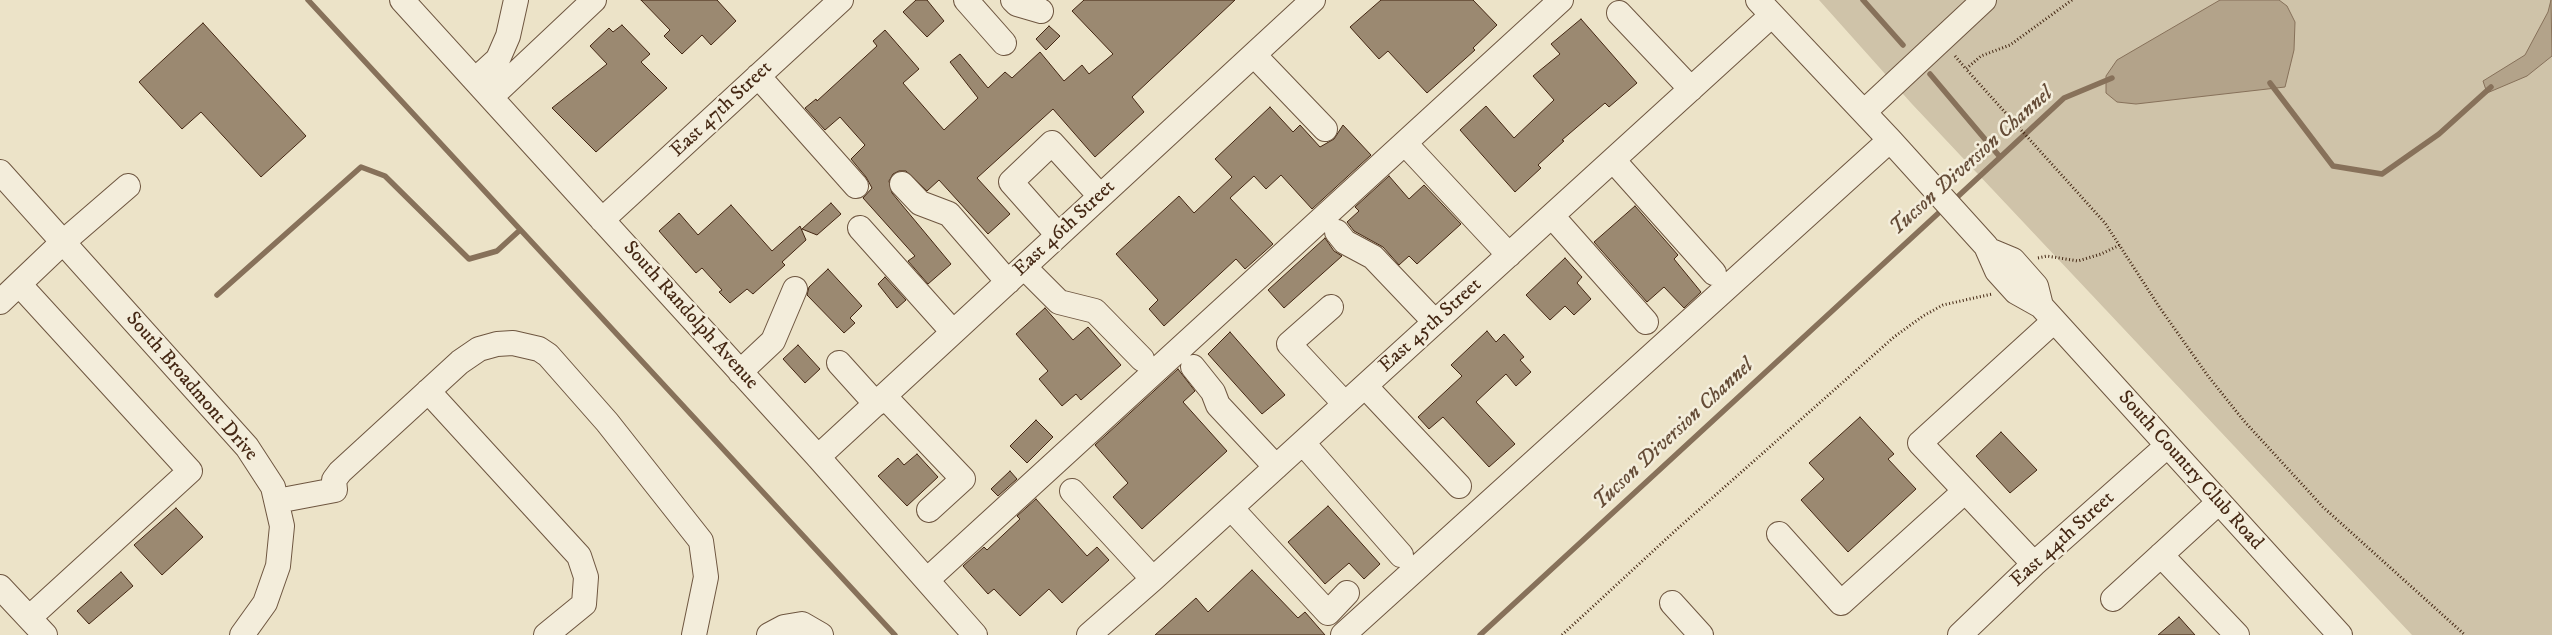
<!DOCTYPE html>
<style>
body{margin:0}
canvas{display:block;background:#ece3c8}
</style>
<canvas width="2552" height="635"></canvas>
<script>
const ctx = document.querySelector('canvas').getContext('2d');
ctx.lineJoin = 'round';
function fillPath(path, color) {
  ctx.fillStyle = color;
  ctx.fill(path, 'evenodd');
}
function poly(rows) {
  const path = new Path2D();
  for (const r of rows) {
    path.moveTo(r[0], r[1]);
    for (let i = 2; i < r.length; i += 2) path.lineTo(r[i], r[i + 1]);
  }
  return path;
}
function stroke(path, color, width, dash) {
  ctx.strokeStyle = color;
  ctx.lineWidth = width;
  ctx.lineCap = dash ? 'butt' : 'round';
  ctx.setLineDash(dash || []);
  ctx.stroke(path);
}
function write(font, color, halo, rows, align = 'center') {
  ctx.font = font + ' "IM FELL DW Pica",serif';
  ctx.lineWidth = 5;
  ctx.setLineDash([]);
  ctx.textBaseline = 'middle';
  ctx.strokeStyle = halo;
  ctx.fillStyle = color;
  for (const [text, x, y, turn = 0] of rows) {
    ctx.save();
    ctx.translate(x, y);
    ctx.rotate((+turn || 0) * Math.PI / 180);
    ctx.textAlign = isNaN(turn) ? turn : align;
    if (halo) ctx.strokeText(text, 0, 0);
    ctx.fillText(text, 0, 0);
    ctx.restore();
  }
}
fillPath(poly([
 [1819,0,2552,0,2552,635,2412,635,1912,104]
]), '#cfc3a9');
const water = poly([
 [2220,0,2279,0,2287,6,2295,22,2294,50,2285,87,2136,104,2117,102,2106,93,2106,76,2117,60,2220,0],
 [2551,0,2552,56,2527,76,2487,93,2483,81,2525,55,2548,12,2551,0]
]);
fillPath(water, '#b3a38a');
stroke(water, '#87715a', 1);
stroke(poly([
 [308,0,895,635],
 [1863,0,1903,45],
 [1930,74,2000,157],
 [2270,83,2333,166,2382,174,2439,134,2491,87],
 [1953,201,2064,98,2112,78],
 [217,295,361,167,385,176,469,259,497,251,520,230],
 [1480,635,1944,208]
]), '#87715a', 5.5);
const building = poly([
 [641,0,717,0,736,21,711,45,702,35,682,54,664,36,670,30,641,0],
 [916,0,927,0,944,21,927,37,903,12,916,0],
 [1084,0,1235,0,1132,97,1144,112,1095,157,1053,109,977,178,1010,214,988,234,939,180,927,191,906,171,899,171,893,174,889,181,892,193,951,264,928,284,908,261,915,256,863,198,872,188,866,177,851,159,865,145,840,117,825,130,805,108,816,99,817,101,877,46,873,41,885,30,919,69,903,83,944,130,978,98,950,62,960,54,988,88,1005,72,1012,78,1040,52,1064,81,1082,65,1089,74,1113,54,1072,11,1084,0],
 [1381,0,1473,0,1497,25,1473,48,1475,50,1427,93,1388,51,1379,59,1350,27,1381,0],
 [1581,19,1637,83,1609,107,1605,103,1562,140,1564,141,1538,165,1541,168,1515,192,1460,130,1486,106,1514,138,1554,100,1533,76,1560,54,1551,44,1581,19],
 [203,23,306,136,261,177,201,112,182,129,139,82,203,23],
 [622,25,650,54,641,62,667,88,596,152,552,108,607,64,590,46,609,28,613,32,622,25],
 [1049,26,1060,36,1046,50,1036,39,1049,26],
 [1270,107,1293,132,1300,125,1320,147,1334,139,1343,125,1371,155,1312,209,1281,175,1266,189,1254,176,1230,198,1273,244,1245,269,1236,259,1164,326,1149,309,1158,300,1116,254,1179,196,1194,213,1232,177,1215,159,1270,107],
 [1389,176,1409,199,1424,185,1461,224,1417,264,1409,256,1399,265,1383,247,1354,231,1347,222,1359,211,1355,207,1389,176],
 [831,203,841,214,817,235,802,229,831,203],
 [731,205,772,251,800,226,806,240,782,262,785,265,753,294,747,289,730,303,719,292,722,290,702,268,696,273,659,231,679,213,698,235,731,205],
 [1635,206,1678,255,1674,259,1701,292,1684,308,1664,287,1647,302,1594,242,1635,206],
 [1325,238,1334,251,1342,256,1284,308,1268,290,1325,238],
 [1565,258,1582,277,1577,283,1591,299,1574,315,1565,306,1550,320,1526,295,1565,258],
 [828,269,862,306,850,318,855,323,844,333,807,295,809,287,828,269],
 [885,277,906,300,897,308,878,284,885,277],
 [1045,308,1073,340,1088,327,1121,365,1081,400,1076,394,1062,406,1039,379,1048,371,1016,334,1045,308],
 [1487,331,1496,342,1504,334,1524,357,1520,360,1531,372,1516,386,1506,374,1476,402,1515,444,1489,467,1443,417,1429,429,1418,417,1462,376,1451,365,1487,331],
 [1230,332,1285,395,1262,414,1208,354,1230,332],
 [798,345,820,369,805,383,783,359,798,345],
 [1178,369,1195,391,1183,402,1227,451,1142,529,1113,497,1128,483,1095,445,1178,369],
 [1860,417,1894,454,1888,459,1916,489,1848,552,1801,500,1824,479,1809,463,1860,417],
 [1036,420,1053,437,1027,463,1010,446,1036,420],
 [2001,432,2037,470,2010,493,1976,456,2001,432],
 [917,454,938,477,907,506,878,476,898,458,904,465,917,454],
 [1010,471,1017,479,998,496,991,489,1010,471],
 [1036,499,1087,556,1097,547,1109,560,1062,603,1049,589,1020,616,994,589,988,594,963,566,984,547,987,550,1020,519,1017,516,1036,499],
 [1328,506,1380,564,1364,579,1349,563,1325,584,1288,542,1328,506],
 [176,508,203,537,162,575,134,545,176,508],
 [1252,570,1298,618,1305,612,1325,635,1155,635,1196,598,1208,612,1252,570],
 [121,572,133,586,89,624,77,611,121,572],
 [2179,617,2195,635,2158,635,2179,617]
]);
fillPath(building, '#9b8971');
stroke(building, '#442713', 1);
const minor = poly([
 [402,0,818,457,975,635],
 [966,0,1004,43],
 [1013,0,1017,4,1041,11],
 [1758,0,1890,140,1986,246,1997,271,2016,292,2041,306,2340,635],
 [1619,13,1691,89],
 [1254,55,1325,129],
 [758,76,856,186],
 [475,80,498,59,508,36,516,0],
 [491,97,594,0],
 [1864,112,1984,0],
 [1413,152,1509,255],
 [1613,160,1714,273],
 [0,172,247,447,273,487,282,526,278,566,265,603,242,635],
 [902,184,920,203,949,214,1008,282],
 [1552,216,1646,322],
 [602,220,841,0],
 [860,228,953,332],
 [1337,232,1345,242,1373,257,1435,322],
 [1058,235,1011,182,1052,143,1100,196],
 [1989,250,2013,260,2036,286,2041,306],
 [1024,267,1059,302,1095,311,1142,359],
 [19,284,190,471,29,618],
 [0,302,62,243,128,186],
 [1331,307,1289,344,1345,404],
 [839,363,876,404],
 [1193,367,1213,392,1218,405,1276,467],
 [740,372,773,341,795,289],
 [1365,386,1459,486],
 [428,391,579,556,586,577,584,604,546,635],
 [884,396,963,479,929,510],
 [1303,443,1401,555],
 [818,457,1313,0],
 [1072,491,1153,579],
 [277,501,335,490,334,480,340,472,460,362,479,349,497,344,513,343,539,349,548,355,607,422,701,541,706,577,694,635],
 [1231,508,1328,613,1347,593],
 [1779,534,1841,603,1965,491],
 [2161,555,2237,635],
 [2034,564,1920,443,2054,321],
 [927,580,1561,0],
 [0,587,45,635],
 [2113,599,2219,502],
 [1672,603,1701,635],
 [769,635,784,627,802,624,821,635],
 [1089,635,1153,579,1772,15],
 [1343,635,1890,140],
 [1960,635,2034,564,2167,446]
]);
stroke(minor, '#6e5640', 26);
stroke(poly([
 [2072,0,2010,45,1981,56,1966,69,2105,223,2160,308,2208,376,2244,421,2323,507,2465,635],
 [1955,56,1966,69],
 [2038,258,2047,256,2078,261,2101,254,2120,245],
 [1562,635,1676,530,1894,337,1923,316,1943,305,1992,294]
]), '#442713', 3, [1, 2.5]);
stroke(minor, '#f3eddb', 24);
write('20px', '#442713', '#f3eddb', [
 ["East 47th Street",722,110,-43],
 ["East 46th Street",1065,229,-43],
 ["South Randolph Avenue",690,316,48],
 ["East 45th Street",1431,326,-42],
 ["South Broadmont Drive",191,387,49],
 ["South Country Club Road",2190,471,48],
 ["East 44th Street",2063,540,-42]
]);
write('italic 21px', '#654c37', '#f3eddb', [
 ["Tucson Diversion Channel",1972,162,-42],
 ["Tucson Diversion Channel",1674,435,-43]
]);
</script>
